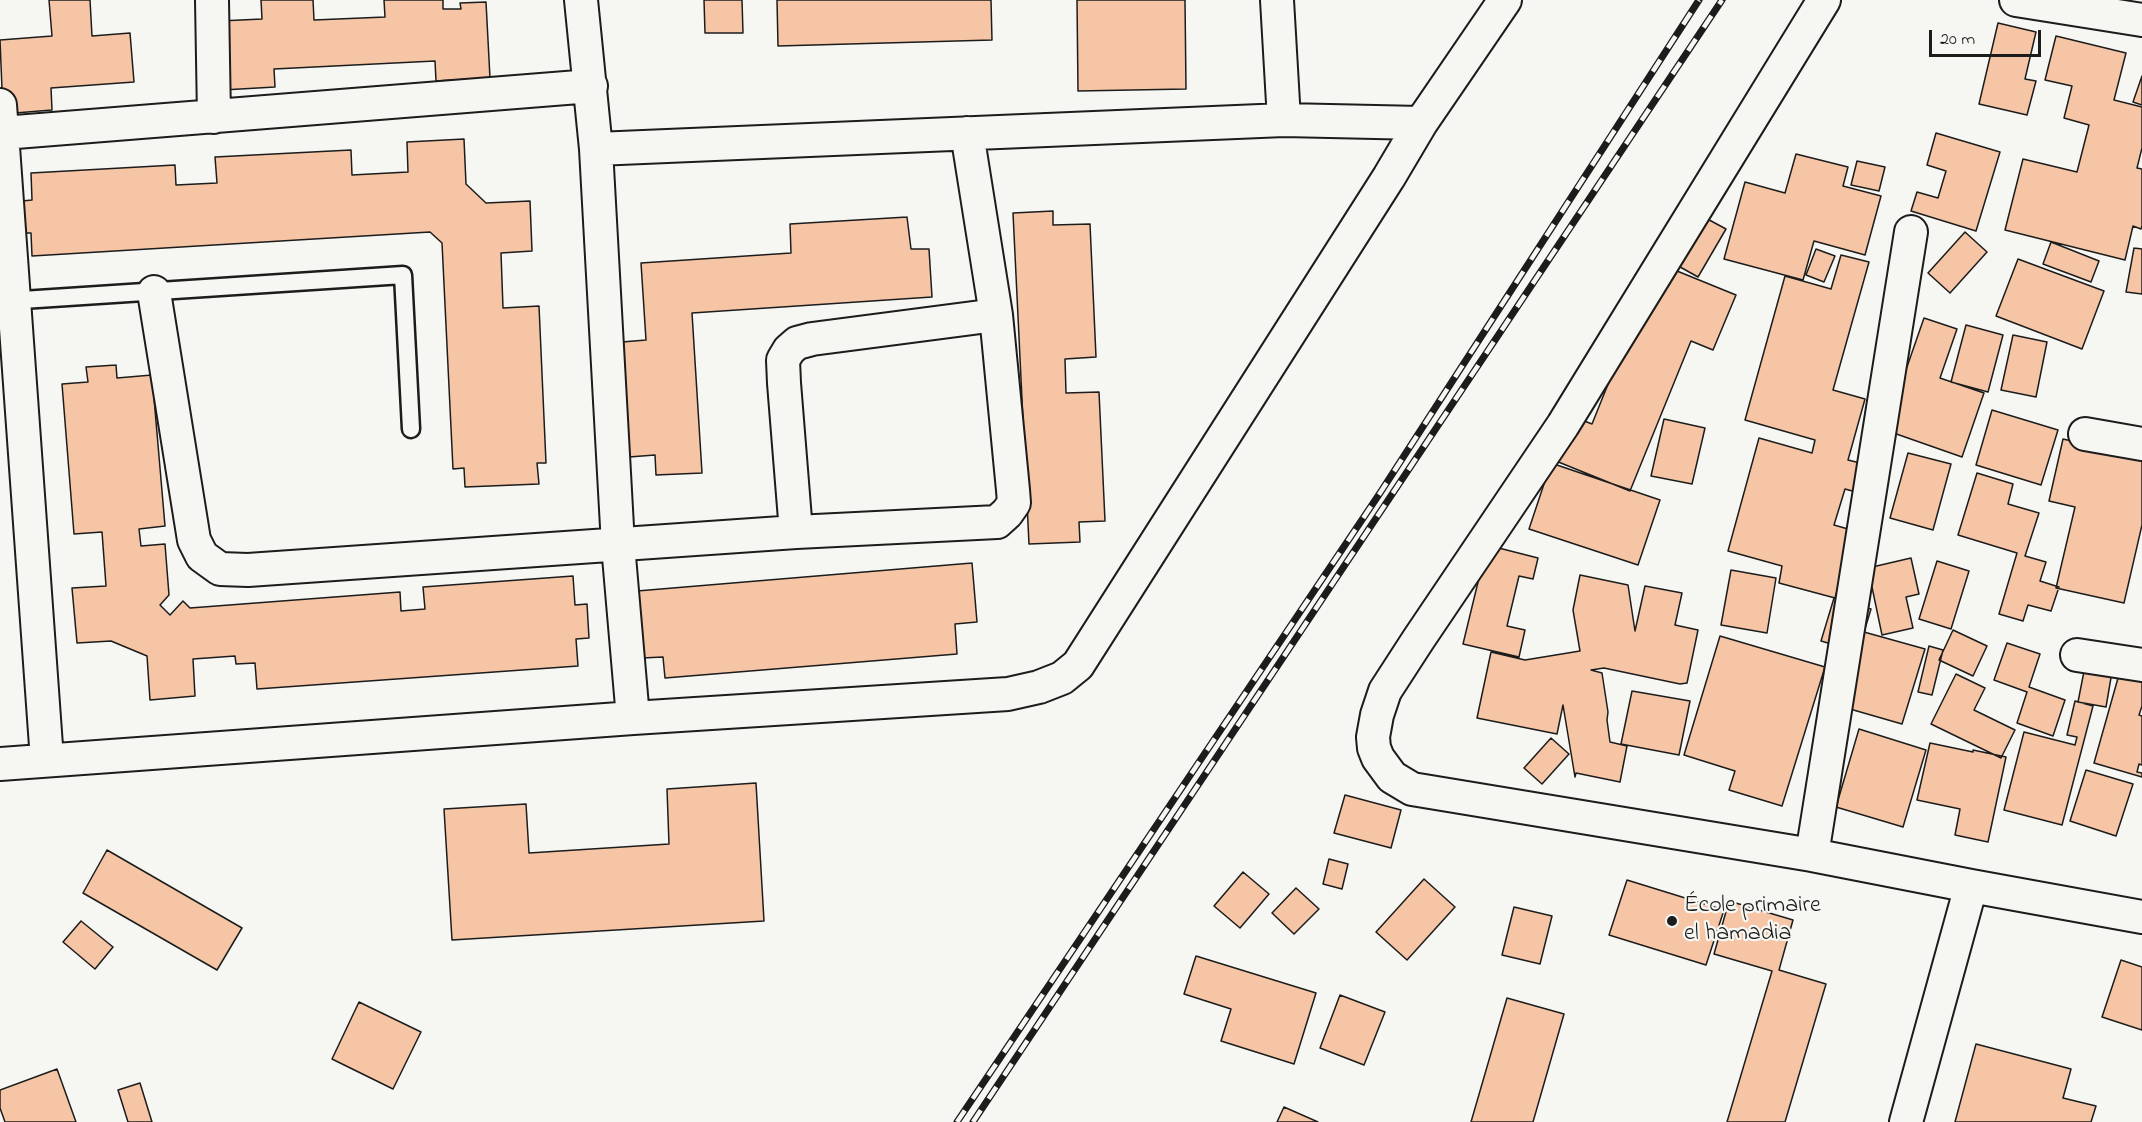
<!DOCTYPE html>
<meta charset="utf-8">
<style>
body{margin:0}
#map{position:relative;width:2142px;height:1122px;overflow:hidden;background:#f6f6f2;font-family:"Indie Flower",sans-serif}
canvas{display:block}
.scale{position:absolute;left:1929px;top:30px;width:112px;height:27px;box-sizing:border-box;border:3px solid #1c1c1c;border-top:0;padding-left:8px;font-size:18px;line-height:21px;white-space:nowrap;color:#1c1c1c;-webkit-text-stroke:4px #f6f6f2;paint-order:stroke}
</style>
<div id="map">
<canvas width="2142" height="1122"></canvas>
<div class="scale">20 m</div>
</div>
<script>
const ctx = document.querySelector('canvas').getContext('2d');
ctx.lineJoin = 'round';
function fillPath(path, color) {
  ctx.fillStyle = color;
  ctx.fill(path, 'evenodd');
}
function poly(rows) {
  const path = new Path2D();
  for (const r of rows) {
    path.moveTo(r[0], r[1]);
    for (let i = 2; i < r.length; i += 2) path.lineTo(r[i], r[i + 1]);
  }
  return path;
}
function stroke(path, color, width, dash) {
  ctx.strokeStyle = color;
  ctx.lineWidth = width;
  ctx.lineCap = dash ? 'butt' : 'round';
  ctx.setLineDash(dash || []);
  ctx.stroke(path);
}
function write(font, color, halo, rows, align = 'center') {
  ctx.font = font + ' "Indie Flower",sans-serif';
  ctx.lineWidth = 4.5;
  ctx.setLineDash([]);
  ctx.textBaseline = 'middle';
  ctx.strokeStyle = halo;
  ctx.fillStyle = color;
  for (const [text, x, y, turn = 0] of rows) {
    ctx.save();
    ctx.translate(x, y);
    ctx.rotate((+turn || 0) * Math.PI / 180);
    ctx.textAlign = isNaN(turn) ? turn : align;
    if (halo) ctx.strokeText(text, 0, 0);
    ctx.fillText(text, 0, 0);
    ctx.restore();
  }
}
const building = poly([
 [49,0,90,0,92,36,130,33,134,82,51,88,52,110,3,114,0,40,52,36,49,0],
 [261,0,313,0,314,20,385,17,384,0,443,0,443,9,461,9,460,3,486,2,490,78,436,81,435,61,274,69,275,87,223,90,220,21,262,19,261,0],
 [704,0,742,0,743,33,705,33,704,0],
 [777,0,991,0,992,40,778,46,777,0],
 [1077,0,1185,0,1186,89,1078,91,1077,0],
 [1998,23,2036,32,2025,79,2036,81,2027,115,1979,104,1998,23],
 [2056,36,2126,53,2114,100,2142,107,2142,148,2137,168,2142,169,2142,226,2141,229,2133,226,2125,260,2005,230,2023,159,2077,172,2089,125,2064,118,2072,86,2045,80,2056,36],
 [2142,76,2142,105,2133,102,2142,76],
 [1936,133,2000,152,1976,231,1911,211,1917,192,1938,198,1946,171,1927,165,1936,133],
 [464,139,466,184,486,203,530,201,532,251,501,253,503,308,539,306,546,463,537,463,539,484,465,487,464,468,453,469,442,243,430,232,32,256,31,233,24,233,22,201,32,200,31,173,175,165,176,185,217,183,215,157,351,150,352,175,408,172,407,142,464,139],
 [1796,154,1848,167,1843,186,1881,196,1865,255,1814,241,1803,280,1724,259,1745,182,1785,193,1796,154],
 [1857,161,1885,167,1879,191,1851,185,1857,161],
 [1053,211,1053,225,1090,224,1096,357,1065,359,1066,393,1099,392,1105,521,1079,522,1080,542,1029,544,1013,213,1053,211],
 [1700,215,1726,229,1698,277,1673,263,1700,215],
 [907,217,911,249,929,249,932,297,692,313,702,473,656,475,655,455,629,457,622,342,646,340,641,263,791,253,790,224,907,217],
 [1965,232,1987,252,1950,293,1928,273,1965,232],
 [2051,242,2099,261,2091,282,2043,264,2051,242],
 [2134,248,2142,249,2142,294,2126,292,2134,248],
 [1816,249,1835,256,1824,282,1806,275,1816,249],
 [1841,255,1869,262,1833,390,1865,399,1848,460,1864,464,1856,492,1845,489,1834,525,1855,531,1835,598,1779,583,1782,566,1728,551,1759,438,1812,453,1815,440,1745,420,1785,276,1831,289,1841,255],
 [2018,259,2104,291,2082,349,1996,316,2018,259],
 [1650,260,1736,295,1713,350,1691,341,1630,491,1551,459,1569,415,1592,424,1631,327,1650,260],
 [1924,318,1957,329,1940,378,1984,393,1962,457,1885,430,1924,318],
 [1966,325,2003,335,1988,392,1951,382,1966,325],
 [2013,335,2047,342,2036,397,2001,390,2013,335],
 [116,365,117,378,152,375,165,526,139,529,141,546,165,544,169,595,160,605,170,615,183,601,190,608,400,592,401,611,425,609,423,587,573,576,575,605,587,604,589,638,576,639,578,666,257,689,255,663,236,664,235,656,193,659,195,696,150,700,147,656,111,641,77,643,72,588,106,586,102,532,74,534,62,384,88,382,86,367,116,365],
 [1992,410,2058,430,2041,485,1976,465,1992,410],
 [1664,419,1705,428,1692,484,1651,476,1664,419],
 [2063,439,2142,457,2142,525,2124,603,2056,588,2075,507,2049,501,2063,439],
 [1908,453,1951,464,1933,530,1890,518,1908,453],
 [1551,463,1660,500,1638,565,1529,529,1551,463],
 [1977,473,2013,484,2008,504,2039,513,2025,556,2046,562,2040,581,2059,587,2051,611,2028,605,2023,621,1999,614,2017,553,1958,535,1977,473],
 [1487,545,1538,558,1533,579,1519,576,1507,626,1525,630,1519,657,1463,644,1487,545],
 [1911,558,1919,594,1906,597,1913,628,1882,635,1868,568,1911,558],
 [1937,561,1969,571,1951,629,1919,619,1937,561],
 [972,563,977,622,955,624,957,654,665,678,663,657,642,658,637,591,972,563],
 [1731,570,1776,578,1767,633,1721,625,1731,570],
 [1580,575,1628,585,1635,631,1645,586,1682,593,1675,625,1698,630,1687,683,1680,684,1604,668,1591,670,1602,673,1608,712,1607,720,1610,742,1627,746,1620,782,1576,773,1575,777,1563,705,1557,734,1477,718,1491,652,1525,660,1580,651,1573,610,1580,575],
 [1834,598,1871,609,1864,632,1925,649,1902,724,1843,707,1859,652,1821,641,1834,598],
 [1953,630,1987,646,1973,676,1939,660,1953,630],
 [1720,636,1825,667,1782,806,1729,790,1735,771,1684,755,1720,636],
 [2007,643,2040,654,2029,687,2065,700,2053,736,2017,723,2027,692,1994,680,2007,643],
 [1929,646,1943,650,1932,695,1918,692,1929,646],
 [2086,661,2113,666,2106,707,2078,702,2086,661],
 [2120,671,2142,677,2142,706,2139,715,2142,716,2142,765,2139,764,2137,772,2142,773,2142,777,2094,763,2120,671],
 [1956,674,1985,688,1974,710,2015,730,2001,758,1931,724,1956,674],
 [1632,691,1690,701,1679,755,1621,744,1632,691],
 [2075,701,2093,706,2062,825,2004,810,2024,732,2075,745,2077,737,2067,735,2075,701],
 [1859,729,1926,750,1903,827,1836,807,1859,729],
 [1551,738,1569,754,1542,784,1524,768,1551,738],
 [1930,743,1973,752,1973,750,2006,757,1988,842,1955,835,1960,809,1917,800,1930,743],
 [2086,770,2133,784,2116,836,2070,821,2086,770],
 [756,783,764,921,452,940,444,809,526,804,529,853,669,844,667,789,756,783],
 [1345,795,1401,810,1391,848,1334,833,1345,795],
 [107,850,242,928,217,970,83,893,107,850],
 [1329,859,1348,864,1342,889,1323,884,1329,859],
 [1243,872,1269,894,1240,928,1214,906,1243,872],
 [1424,879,1455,907,1407,960,1376,932,1424,879],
 [1627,880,1724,910,1706,965,1609,935,1627,880],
 [1296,888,1319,909,1294,934,1272,913,1296,888],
 [1729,901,1793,920,1779,970,1826,984,1785,1122,1727,1122,1772,971,1714,954,1729,901],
 [1514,907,1552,916,1540,964,1502,955,1514,907],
 [81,921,113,947,95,969,63,942,81,921],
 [1196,956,1316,993,1294,1064,1221,1041,1231,1009,1184,994,1196,956],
 [2121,960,2142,967,2142,1030,2102,1017,2121,960],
 [1340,995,1385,1012,1364,1065,1320,1048,1340,995],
 [1507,998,1564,1014,1533,1122,1471,1122,1507,998],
 [359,1002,421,1032,393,1089,332,1059,359,1002],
 [1976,1044,2071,1069,2063,1098,2096,1106,2091,1122,1955,1122,1976,1044],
 [57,1069,76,1122,5,1122,0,1108,0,1090,57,1069],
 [140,1083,152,1122,128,1122,118,1090,140,1083],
 [1284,1107,1318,1122,1277,1122,1284,1107]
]);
fillPath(building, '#f5c5a5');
stroke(building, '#1c1c1c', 1.5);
const service = poly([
 [7,301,403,275,411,429]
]);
const minor = poly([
 [212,0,214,117],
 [581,0,596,149,618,545,633,718],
 [1277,0,1284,120],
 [1824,0,1563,425,1418,640,1385,691,1377,715,1373,737,1374,748,1378,758,1392,777,1412,789,1812,855,1971,886,2142,917],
 [2016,0,2142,20],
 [0,105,47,760],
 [3,133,591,86],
 [596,149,1284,120,1421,123],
 [154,292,194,540,202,556,220,569,248,570,796,532,997,522,1007,513,1014,503,1013,490,996,315,967,133],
 [2085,434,2142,444],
 [796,532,784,383,783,360,789,350,797,343,812,339,996,315],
 [2077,655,2142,665],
 [0,764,633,718,1008,694,1039,687,1062,678,1078,665,1389,177,1421,123,1505,0],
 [1812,855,1911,232],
 [1906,1122,1971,886]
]);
stroke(service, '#1c1c1c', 21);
stroke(minor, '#1c1c1c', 36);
stroke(service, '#f6f6f2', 16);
stroke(minor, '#f6f6f2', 32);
const rail = poly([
 [957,1122,1380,493,1699,0],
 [973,1122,1722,0]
]);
stroke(rail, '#1c1c1c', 7);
stroke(rail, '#f6f6f2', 4.5, [14]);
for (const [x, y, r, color] of [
 [1672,921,6,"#1c1c1c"]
]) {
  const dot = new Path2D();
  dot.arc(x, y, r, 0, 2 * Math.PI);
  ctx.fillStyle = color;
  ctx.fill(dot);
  stroke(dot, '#f6f6f2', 2);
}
write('24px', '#1c1c1c', '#f6f6f2', [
 ["École primaire",1684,907],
 ["el hamadia",1684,935]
], 'left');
</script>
